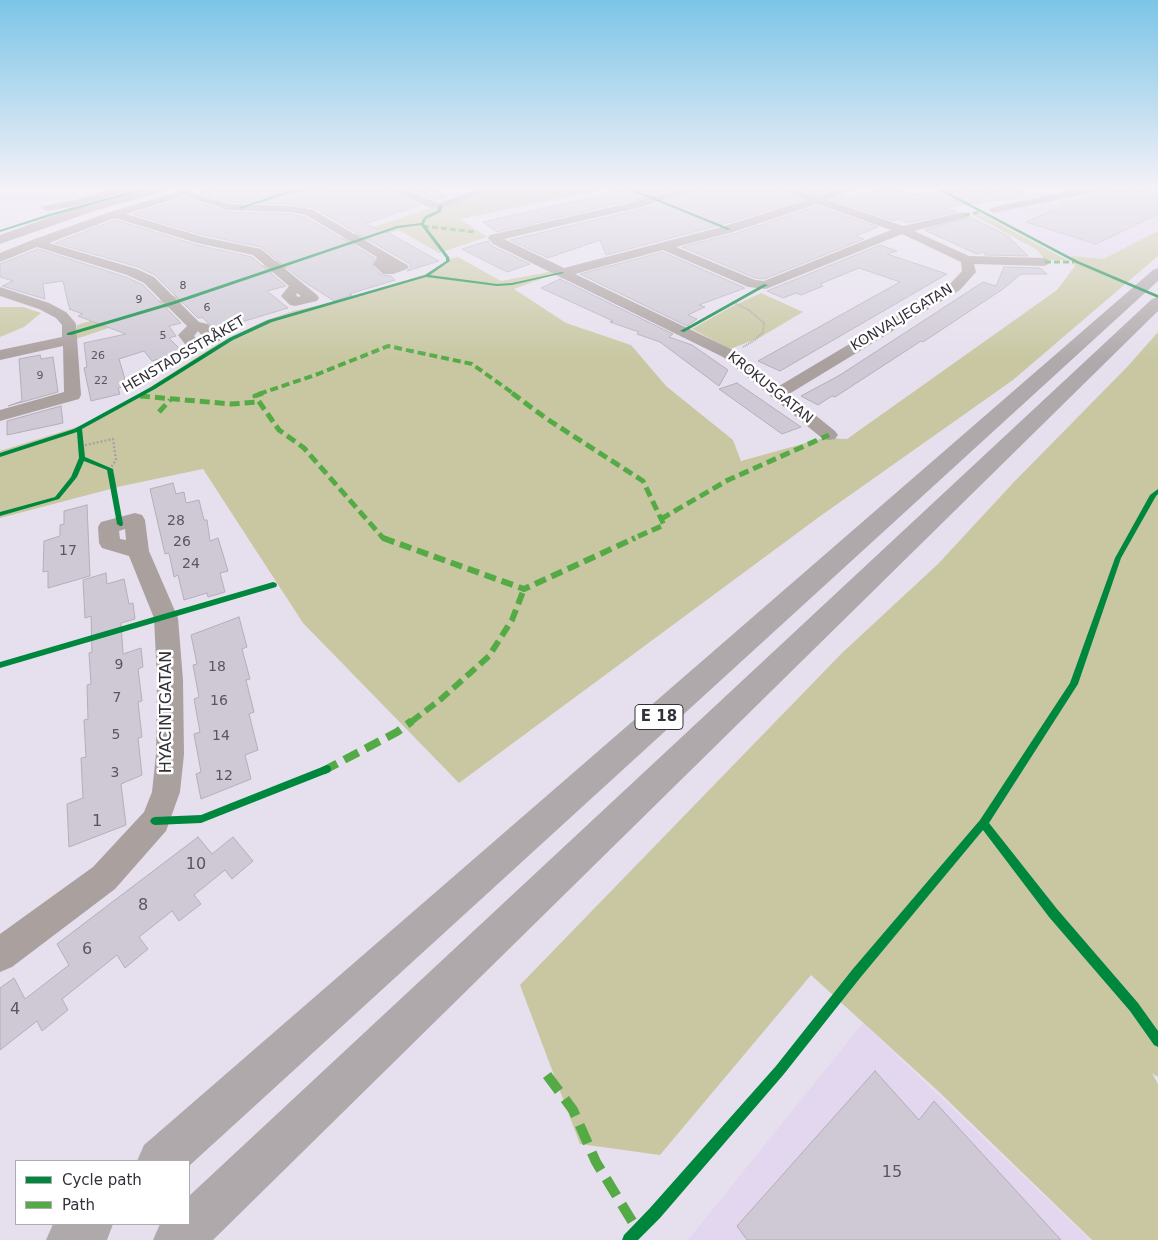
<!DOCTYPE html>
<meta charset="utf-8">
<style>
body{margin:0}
#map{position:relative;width:1158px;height:1240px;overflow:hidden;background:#e6e0ee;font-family:"DejaVu Sans",sans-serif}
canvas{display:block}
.legend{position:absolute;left:15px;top:1160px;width:175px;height:65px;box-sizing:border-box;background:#fff;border:1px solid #aeacb0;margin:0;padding:6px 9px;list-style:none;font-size:15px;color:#34303a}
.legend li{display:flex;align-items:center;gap:10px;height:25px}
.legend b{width:25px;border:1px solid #aeacb0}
</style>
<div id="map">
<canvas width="1158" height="1240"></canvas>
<ul class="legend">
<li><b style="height:6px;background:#00873e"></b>Cycle path</li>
<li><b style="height:6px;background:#54ab46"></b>Path</li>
</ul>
</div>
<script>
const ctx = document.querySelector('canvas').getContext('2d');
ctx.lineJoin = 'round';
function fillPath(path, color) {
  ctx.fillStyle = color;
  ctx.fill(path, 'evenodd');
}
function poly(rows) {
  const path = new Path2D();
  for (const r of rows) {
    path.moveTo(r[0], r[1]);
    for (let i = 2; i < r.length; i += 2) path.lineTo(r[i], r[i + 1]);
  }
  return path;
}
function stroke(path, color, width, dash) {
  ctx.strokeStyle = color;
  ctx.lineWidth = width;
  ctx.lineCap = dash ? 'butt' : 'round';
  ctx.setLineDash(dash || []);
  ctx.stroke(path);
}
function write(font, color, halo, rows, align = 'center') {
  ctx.font = font + ' "DejaVu Sans",sans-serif';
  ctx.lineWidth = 5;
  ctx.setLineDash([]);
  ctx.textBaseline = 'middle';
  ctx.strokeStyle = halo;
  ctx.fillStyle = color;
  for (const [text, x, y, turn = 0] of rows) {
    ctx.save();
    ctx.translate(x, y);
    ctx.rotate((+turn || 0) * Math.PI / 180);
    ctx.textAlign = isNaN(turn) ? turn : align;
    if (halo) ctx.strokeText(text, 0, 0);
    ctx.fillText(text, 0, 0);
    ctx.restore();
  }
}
fillPath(poly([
 [1119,187,1158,187,1158,231,1102,260,1071,256,989,214,1104,192],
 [863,1023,1090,1240,688,1240]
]), '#e2d7ef');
fillPath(poly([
 [491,187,627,187,655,198,639,203,609,189,460,219,487,237,439,253,399,230,76,339,77,325,173,296],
 [981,214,1067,260,1045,260,1037,250,973,215],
 [1158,231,1158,256,1013,380,819,517,459,783,303,623,203,469,122,486,0,518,0,451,83,425,136,396,213,347,264,321,293,311,347,299,426,274,449,259,458,257,501,281,549,272,557,273,514,289,566,323,631,345,666,386,733,440,741,461,824,438,847,439,1057,290,1075,266,1071,256,1103,259],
 [761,293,803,312,759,338,730,349,692,329,729,308],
 [0,307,23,307,41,313,24,327,0,337],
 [1158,332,1158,1077,1152,1073,1158,1084,1158,1240,1092,1240,938,1091,811,975,660,1155,580,1144,520,985,842,653,938,564,1013,483,1128,366]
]), '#c8c7a1');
const building = poly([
 [216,187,317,187,326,192,334,187,382,187,419,205,365,224,392,235,439,261,407,271,411,267,410,264,314,208,291,204,229,202,199,193,216,187],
 [405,187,424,187,448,196,436,200,405,187],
 [639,187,678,187,638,199,497,232,483,222,639,187],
 [705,187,773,187,801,200,724,224,606,255,600,240,548,258,510,240,646,208,705,187],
 [797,187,823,187,830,190,817,194,797,187],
 [887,187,910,195,976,187,1001,187,983,191,981,193,986,197,1023,189,1024,197,945,207,957,212,907,223,899,219,894,221,833,200,844,196,852,198,887,187],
 [1112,187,1128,187,1158,195,1158,214,1096,244,1026,222,1089,195,1106,192,1112,187],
 [184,198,228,212,291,214,305,217,375,258,372,266,382,275,391,276,395,280,349,294,352,295,334,301,303,281,261,247,203,235,132,214,184,198],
 [817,206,878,227,856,236,864,239,764,279,755,278,682,247,733,234,817,206],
 [970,217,1008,236,1028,256,985,255,984,252,977,254,924,230,970,217],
 [115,220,197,245,252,257,286,286,267,291,288,308,238,323,241,326,218,333,202,317,198,318,155,275,138,267,55,243,115,220],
 [488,241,492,246,530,264,507,272,462,249,488,241],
 [880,245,897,251,887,254,947,274,780,371,758,361,900,282,859,268,820,284,823,286,801,295,796,293,783,298,767,291,880,245],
 [38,249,126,277,143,285,181,323,169,326,176,336,169,338,189,358,164,366,159,359,152,361,144,351,119,359,127,386,118,388,120,394,91,401,84,368,87,367,84,343,126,334,78,316,83,314,69,309,71,308,69,307,63,281,43,284,45,299,2,286,13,281,0,277,0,264,38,249],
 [663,252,745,288,699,305,705,307,688,315,697,319,687,326,580,274,663,252],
 [1004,267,1040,268,1047,274,1021,274,1003,289,923,342,921,341,835,397,832,396,818,405,801,396,840,375,983,282,996,286,1004,267],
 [560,279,673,334,669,337,692,345,728,370,719,386,660,342,637,334,639,332,610,322,613,321,541,288,560,279],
 [40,355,41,359,53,357,58,392,8,406,22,401,19,359,40,355],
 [737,383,801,427,782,434,719,389,737,383],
 [61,406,63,423,7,435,7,421,61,406],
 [173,483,176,494,184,492,186,503,199,500,204,520,207,520,210,541,218,538,228,571,220,573,225,592,208,597,207,593,184,600,178,575,174,577,169,553,165,554,150,489,173,483],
 [87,505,90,576,48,588,48,571,43,572,44,541,60,536,60,525,64,524,64,511,87,505],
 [106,573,107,584,124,579,129,604,133,603,135,619,121,623,123,654,141,648,143,667,138,669,142,701,138,702,142,737,138,738,142,775,121,784,126,825,69,847,67,804,83,798,81,758,86,757,84,720,88,719,87,685,91,684,89,653,92,652,91,616,85,618,83,580,106,573],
 [239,617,247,647,242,649,250,679,246,680,254,712,249,714,258,750,245,755,251,779,201,799,196,774,201,772,194,734,200,732,194,699,199,697,193,665,197,664,191,635,239,617],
 [198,837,212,854,233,837,253,861,232,879,225,870,194,895,201,904,179,921,172,911,139,937,148,949,125,968,117,955,62,999,68,1010,42,1031,37,1021,0,1050,0,988,14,978,25,999,69,965,57,944,198,837],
 [875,1071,919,1120,934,1101,1061,1240,747,1240,737,1226,875,1071]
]);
fillPath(building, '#cec9d4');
stroke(building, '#b3aeb9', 1);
stroke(poly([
 [1113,278,1122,282],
 [732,302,749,310,764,323,763,332,755,340,743,347]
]), '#aaa3a3', 2, [1, 1]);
stroke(poly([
 [81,446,113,439,116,460,110,469]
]), '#aaa3a3', 2.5, [2, 2]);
fillPath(poly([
 [1011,187,1024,187,986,195,983,193,1011,187]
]), '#aaa09e');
fillPath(poly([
 [120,187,138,187,137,189,76,206,47,211,41,208,43,206,75,200,120,187],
 [319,187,332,187,327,190,319,187],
 [384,187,399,187,439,203,484,187,500,187,440,209,428,207,384,187],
 [686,187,703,187,645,206,504,239,564,268,725,226,806,200,775,187,791,187,817,196,845,187,861,187,828,200,903,226,964,212,968,213,970,215,968,217,914,231,969,256,1045,258,1051,262,1045,266,974,264,976,272,960,290,789,394,835,431,838,435,835,439,829,440,823,439,723,357,493,244,488,238,490,235,638,201,686,187],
 [817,204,891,230,764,281,755,280,676,247,733,232,817,204],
 [902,234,961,262,962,271,950,284,779,386,735,351,575,274,663,250,748,287,766,289,902,234],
 [1088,187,1110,187,1105,190,994,213,988,210,994,207,1088,187],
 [184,190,229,204,291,206,313,210,409,266,407,269,393,274,383,274,373,265,377,257,306,215,291,212,228,210,184,196,126,214,203,237,261,249,317,295,319,298,317,301,295,306,290,305,281,296,289,286,253,255,197,243,115,218,49,243,137,269,154,277,199,322,208,324,221,339,218,342,193,350,188,348,178,335,187,326,144,283,127,275,37,247,0,262,0,253,32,240,110,212,184,190],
 [297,293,301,296,298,297,296,295,297,293],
 [198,331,203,337,197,339,194,336,198,331],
 [0,287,49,303,66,312,74,321,76,324,81,395,79,399,0,421,0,410,64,392,63,346,0,360,0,350,62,337,62,325,56,318,39,309,0,296,0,287],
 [135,513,142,515,145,520,149,551,178,618,183,680,184,754,180,792,166,831,115,889,12,967,0,972,0,934,93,867,144,812,152,792,156,754,157,680,154,618,129,556,102,548,99,543,98,527,101,522,135,513],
 [125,529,126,540,120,539,119,531,125,529]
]), '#aaa09e');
fillPath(poly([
 [150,187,171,187,169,190,94,211,0,244,0,235,84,205,150,187]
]), '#aa9f9e');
fillPath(poly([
 [1158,268,1158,281,189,1166,189,1161,137,1161,144,1145,1153,270,1158,268],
 [1158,297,1158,311,213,1240,153,1240,160,1224,189,1224,189,1196,1152,299,1158,297],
 [53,1224,113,1224,107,1240,46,1240,53,1224]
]), '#b0a9ab');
stroke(poly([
 [184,193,194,187],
 [964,215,982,212],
 [423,226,475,232],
 [1045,262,1074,262]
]), '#54ab46', 3, [6, 3]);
stroke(poly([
 [259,394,318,374,388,346,472,364,514,394]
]), '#54ab46', 4, [8, 4]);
stroke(poly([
 [263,393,255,396,279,430,304,448,383,538,387,539],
 [512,393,547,419,643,481,664,525,632,539],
 [140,396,231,404,259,402],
 [159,412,170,400],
 [661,519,728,480,829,435]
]), '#54ab46', 5, [10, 5]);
stroke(poly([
 [383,538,524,589,635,538],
 [411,722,441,699,489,656,512,620,524,589]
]), '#54ab46', 6, [12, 6]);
stroke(poly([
 [323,771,397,732,412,721]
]), '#54ab46', 8, [16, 8]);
stroke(poly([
 [547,1075,573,1110,596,1162,638,1231]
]), '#54ab46', 10, [20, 10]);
fillPath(poly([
 [147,187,154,187,51,216,0,232,0,230,49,214,147,187],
 [312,187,321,187,287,194,240,209,237,208,285,192,312,187],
 [622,187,628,187,731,229,728,230,622,187],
 [933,187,938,187,1078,261,1158,295,1158,298,1076,263,933,187],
 [440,205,442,206,441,212,426,219,424,224,449,257,450,261,430,275,497,284,512,283,562,272,564,273,512,285,497,286,426,277,272,322,233,340,155,389,82,429,85,457,113,469,123,524,122,526,120,526,117,524,107,470,84,461,77,477,59,499,0,516,0,512,55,497,71,477,79,458,77,432,0,457,0,453,74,429,151,387,229,338,268,320,425,275,446,261,446,258,421,225,398,228,175,304,71,335,67,335,67,333,171,302,397,226,421,223,424,217,438,210,438,206,440,205],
 [764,284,768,285,684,332,680,331,764,284],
 [1158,489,1158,494,1156,496,1121,558,1078,684,989,823,1057,909,1138,1003,1158,1031,1158,1047,1154,1045,1130,1011,1049,917,983,830,860,978,784,1074,660,1218,638,1240,622,1240,624,1235,650,1208,776,1066,852,970,980,820,1070,683,1115,558,1150,495,1158,489],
 [273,582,276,583,277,585,276,587,0,668,0,662,273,582],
 [327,765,330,766,331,769,330,772,201,823,155,825,152,824,150,821,152,818,155,817,201,815,327,765]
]), '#00873e');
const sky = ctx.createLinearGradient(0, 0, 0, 361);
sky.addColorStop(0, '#7cc5e7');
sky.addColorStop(0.52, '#f4f1f7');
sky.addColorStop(1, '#f4f1f700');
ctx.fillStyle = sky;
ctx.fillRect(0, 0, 1158, 361);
write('11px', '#5a5660', null, [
 ["8",183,286],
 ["9",139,300],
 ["6",207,308],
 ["5",163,336],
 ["26",98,356],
 ["9",40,376],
 ["22",101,381]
]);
write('14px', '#34303a', '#fff', [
 ["KONVALJEGATAN",902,318,-31],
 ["HENSTADSSTRÅKET",184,355,-30],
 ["KROKUSGATAN",770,388,39]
]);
write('14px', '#5a5660', null, [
 ["28",176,521],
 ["26",182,542],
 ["17",68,551],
 ["24",191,564],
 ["9",119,665],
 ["18",217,667],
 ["7",117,698],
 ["16",219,701],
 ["5",116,735],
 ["14",221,736],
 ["3",115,773],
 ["12",224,776]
]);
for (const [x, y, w] of [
 [659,717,48]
]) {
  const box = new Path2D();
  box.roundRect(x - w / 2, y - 12.5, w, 25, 4);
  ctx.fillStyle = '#fff';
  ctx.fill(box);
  stroke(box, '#34303a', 1);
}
write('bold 15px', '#34303a', null, [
 ["E 18",659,717]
]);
write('16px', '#34303a', '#fff', [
 ["HYACINTGATAN",167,712,-90]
]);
write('16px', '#5a5660', null, [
 ["1",97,822],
 ["10",196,865],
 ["8",143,906],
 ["6",87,950],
 ["4",15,1010],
 ["15",892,1173]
]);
</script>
